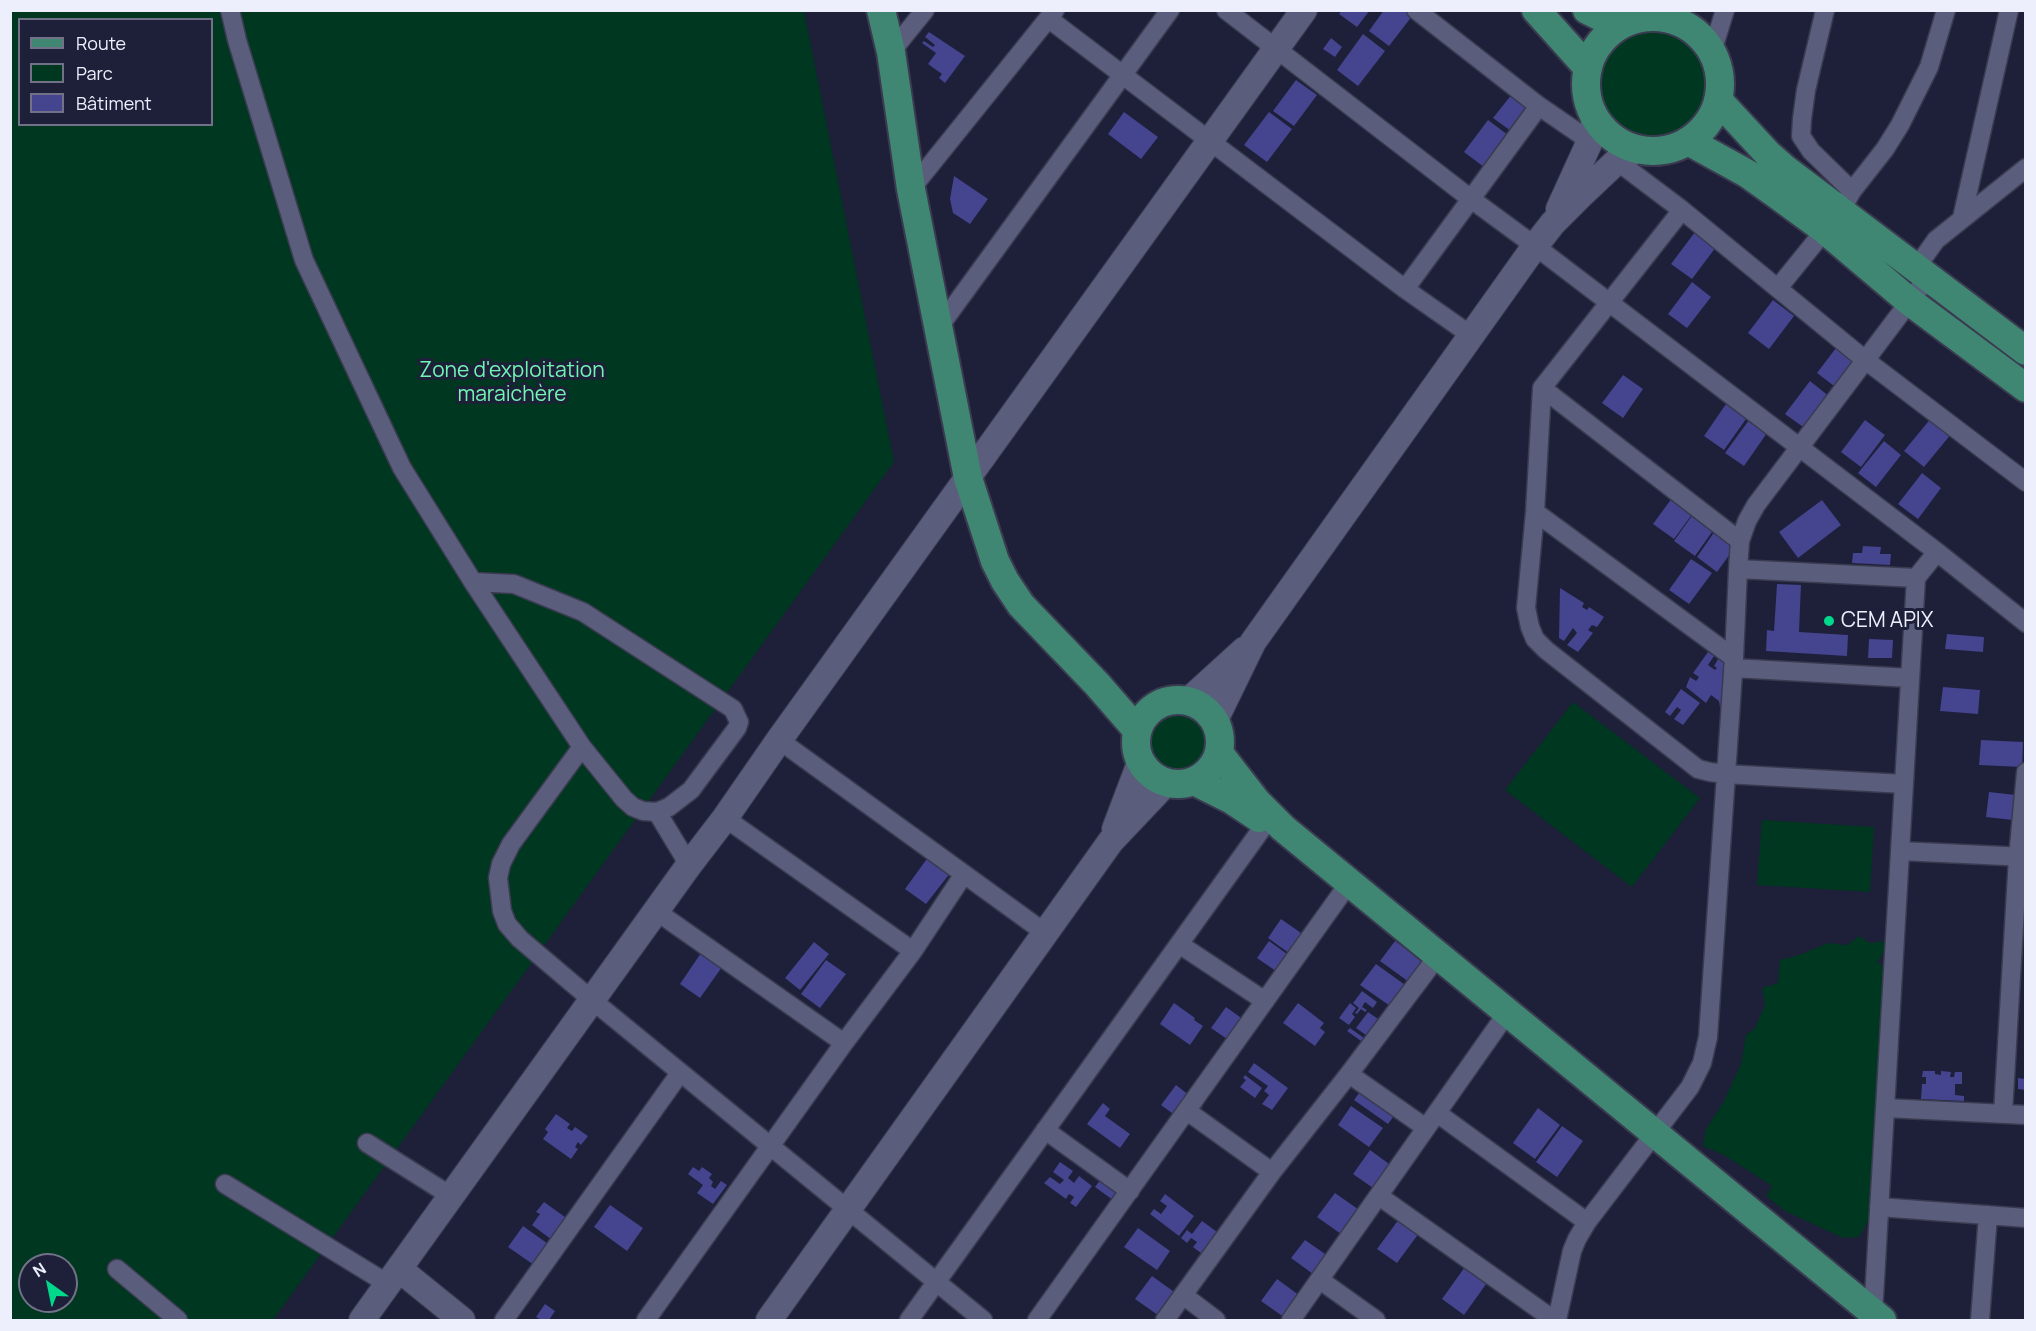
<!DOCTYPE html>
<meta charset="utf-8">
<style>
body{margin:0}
#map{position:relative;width:2036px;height:1331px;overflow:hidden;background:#1e1f39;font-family:Manrope,sans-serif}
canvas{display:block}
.frame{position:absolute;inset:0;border:12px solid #edeffd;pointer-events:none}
.legend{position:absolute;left:18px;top:18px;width:195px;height:108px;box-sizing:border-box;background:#1e1f39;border:2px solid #717287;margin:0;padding:8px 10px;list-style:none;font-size:18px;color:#edeffd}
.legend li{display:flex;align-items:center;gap:12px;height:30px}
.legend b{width:30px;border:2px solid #717287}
.north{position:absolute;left:18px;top:1253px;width:60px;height:60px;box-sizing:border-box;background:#1e1f39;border:2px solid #717287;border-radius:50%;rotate:327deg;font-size:16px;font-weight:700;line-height:24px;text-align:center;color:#edeffd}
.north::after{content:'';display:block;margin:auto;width:21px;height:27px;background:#00d98c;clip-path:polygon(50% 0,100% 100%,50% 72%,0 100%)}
</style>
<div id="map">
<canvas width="2036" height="1331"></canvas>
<div class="frame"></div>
<ul class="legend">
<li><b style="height:8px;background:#408773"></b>Route</li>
<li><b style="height:16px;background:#003720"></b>Parc</li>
<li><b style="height:16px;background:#44448f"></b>Bâtiment</li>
</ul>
<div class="north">N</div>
</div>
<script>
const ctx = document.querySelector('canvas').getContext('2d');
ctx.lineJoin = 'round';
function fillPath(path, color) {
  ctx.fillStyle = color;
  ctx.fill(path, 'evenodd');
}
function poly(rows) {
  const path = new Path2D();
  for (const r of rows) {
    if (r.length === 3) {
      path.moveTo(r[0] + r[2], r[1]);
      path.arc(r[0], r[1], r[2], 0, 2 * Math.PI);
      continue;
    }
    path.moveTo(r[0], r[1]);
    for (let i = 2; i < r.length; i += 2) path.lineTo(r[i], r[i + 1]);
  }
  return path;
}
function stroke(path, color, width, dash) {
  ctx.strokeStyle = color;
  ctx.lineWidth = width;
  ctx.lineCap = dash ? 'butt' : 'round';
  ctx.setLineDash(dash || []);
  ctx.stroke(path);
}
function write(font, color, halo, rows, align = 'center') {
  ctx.font = font + ' Manrope,sans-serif';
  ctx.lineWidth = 6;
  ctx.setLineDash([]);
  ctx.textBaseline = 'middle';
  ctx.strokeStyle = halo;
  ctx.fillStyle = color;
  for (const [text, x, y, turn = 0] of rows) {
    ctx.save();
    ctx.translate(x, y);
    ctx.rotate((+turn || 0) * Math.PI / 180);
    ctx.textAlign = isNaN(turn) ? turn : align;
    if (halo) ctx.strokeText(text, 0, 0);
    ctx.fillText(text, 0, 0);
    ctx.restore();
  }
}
fillPath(poly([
 [10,11,804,11,894,462,273,1320,11,1320],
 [20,20,212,20,212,124,20,124],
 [30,1265,66,1265,66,1301,30,1301],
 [1654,85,55],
 [1573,702,1700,798,1632,887,1505,790],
 [1178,742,34],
 [1762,820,1874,827,1870,892,1757,885],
 [1859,936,1870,943,1887,941,1882,956,1877,962,1888,969,1873,1212,1859,1237,1843,1238,1785,1211,1766,1196,1772,1186,1724,1155,1703,1146,1706,1129,1724,1101,1741,1064,1746,1035,1755,1028,1765,1005,1762,988,1778,983,1780,960,1799,955,1828,943,1847,945]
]), '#003720');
fillPath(poly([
 [1342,10,1370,10,1357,27,1339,14],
 [1384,10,1407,10,1413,15,1389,46,1369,31],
 [929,32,965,56,945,83,939,78,942,74,928,64,936,53,922,43,924,41,933,47,935,45,925,37],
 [1363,34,1385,51,1358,86,1337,70],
 [1331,38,1342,47,1335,57,1323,49],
 [1296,80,1317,95,1294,126,1273,111],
 [1512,94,1533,110,1515,134,1493,118],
 [1124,112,1158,137,1141,159,1108,134],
 [1269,112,1292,129,1267,162,1244,145],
 [1488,120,1512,138,1488,170,1464,152],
 [954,176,988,199,970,224,953,213,950,199],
 [1695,232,1716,247,1692,279,1671,264],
 [1692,282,1711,297,1687,328,1668,314],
 [1773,300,1794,316,1769,349,1748,333],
 [1839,344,1861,360,1838,389,1817,373],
 [1623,375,1643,389,1623,418,1602,403],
 [1810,381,1830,397,1806,429,1785,414],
 [1726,404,1746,419,1724,450,1704,436],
 [1932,417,1952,433,1924,467,1904,451],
 [1749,420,1767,433,1744,466,1725,453],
 [1865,420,1885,435,1861,467,1841,452],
 [1884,441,1901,455,1876,487,1858,473],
 [1922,473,1941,488,1918,519,1898,504],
 [1675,494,1696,509,1674,539,1653,524],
 [1822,500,1841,525,1798,558,1779,532],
 [1696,510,1717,525,1695,556,1674,541],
 [1717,528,1738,543,1717,572,1697,557],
 [1863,546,1881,547,1880,554,1891,554,1890,565,1852,563,1853,553,1862,553],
 [1691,559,1712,573,1689,604,1669,590],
 [1777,584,1801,585,1799,632,1848,635,1847,656,1766,651,1767,630,1774,631],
 [1560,588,1584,603,1582,607,1587,610,1589,607,1604,617,1597,627,1592,625,1588,630,1593,633,1578,652,1567,645,1577,633,1573,628,1564,641,1559,638],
 [1947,634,1984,637,1983,652,1945,649],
 [1869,639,1893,640,1892,658,1868,658],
 [1708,652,1714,656,1708,665,1715,670,1717,668,1714,666,1721,654,1729,662,1724,710,1720,707,1719,701,1711,695,1706,703,1686,687,1690,677,1696,681,1699,677,1693,673],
 [1943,687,1980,690,1978,714,1940,711],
 [1681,689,1700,703,1683,725,1674,719,1681,710,1677,707,1670,716,1665,712],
 [1981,740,2023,742,2022,767,1979,765],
 [1989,792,2016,795,2013,820,1986,817],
 [929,856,951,872,926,904,905,889],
 [1281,919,1314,942,1300,961,1268,938],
 [1269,941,1298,962,1286,978,1257,958],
 [1395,941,1424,962,1409,982,1380,961],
 [814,942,829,954,800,990,785,978],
 [701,953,722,967,700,998,680,984],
 [826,960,846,974,820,1008,801,994],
 [1376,964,1408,987,1393,1008,1360,985],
 [1362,991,1377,1002,1373,1008,1365,1002,1362,1007,1367,1010,1365,1012,1361,1009,1357,1014,1355,1013,1359,1008,1353,1003],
 [1174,1003,1195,1018,1194,1020,1203,1026,1190,1045,1160,1024],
 [1298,1003,1324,1023,1320,1028,1325,1032,1315,1046,1283,1023],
 [1350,1003,1356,1008,1352,1014,1355,1017,1349,1025,1339,1018],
 [1226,1007,1254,1027,1240,1048,1211,1028],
 [1368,1012,1381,1021,1364,1043,1347,1031,1350,1028,1364,1038,1366,1035,1356,1028],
 [1254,1063,1288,1088,1272,1110,1262,1104,1269,1095,1264,1091,1268,1086,1248,1072],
 [1923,1071,1935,1071,1935,1074,1941,1075,1941,1071,1951,1072,1950,1077,1954,1077,1955,1072,1962,1072,1962,1084,1955,1084,1955,1095,1964,1096,1964,1101,1921,1099,1922,1084,1926,1084,1926,1077,1922,1077],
 [1245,1075,1262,1088,1255,1098,1240,1087,1246,1080,1243,1078],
 [2018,1078,2026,1079,2026,1090,2018,1089],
 [1367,1082,1401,1106,1388,1124,1354,1100],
 [1176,1085,1203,1106,1188,1125,1161,1105],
 [1103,1103,1110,1109,1105,1116,1130,1134,1120,1148,1087,1124],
 [1351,1106,1383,1128,1369,1147,1338,1125],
 [1538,1108,1560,1125,1535,1159,1513,1143],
 [556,1114,570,1124,567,1128,572,1131,575,1127,588,1136,581,1145,578,1142,575,1147,578,1149,571,1159,543,1139,548,1132,545,1129],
 [1562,1126,1583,1141,1557,1177,1536,1162],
 [1370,1150,1403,1174,1386,1197,1353,1174],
 [1060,1162,1073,1171,1068,1178,1074,1183,1079,1176,1092,1186,1076,1207,1070,1203,1074,1197,1069,1194,1066,1199,1044,1183,1050,1177,1060,1184,1064,1180,1053,1172],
 [1111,1166,1140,1187,1124,1208,1095,1187],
 [693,1167,699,1171,702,1167,712,1174,709,1178,713,1182,711,1186,715,1189,721,1181,727,1185,713,1204,697,1193,703,1185,688,1174],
 [1335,1193,1372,1219,1355,1244,1317,1217],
 [1165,1194,1194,1216,1179,1236,1150,1214,1154,1209,1161,1214,1167,1206,1160,1201],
 [544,1202,572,1222,556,1243,532,1225,540,1214,536,1212],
 [610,1205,643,1228,627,1251,594,1227],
 [1402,1215,1422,1229,1397,1263,1377,1249],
 [1202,1221,1224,1237,1210,1260,1193,1247,1197,1242,1191,1238,1187,1243,1181,1238,1187,1230,1192,1234],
 [523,1226,558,1251,544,1272,508,1247],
 [1138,1228,1170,1251,1157,1270,1124,1247],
 [1305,1240,1338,1263,1324,1282,1291,1258],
 [1467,1264,1489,1280,1464,1315,1442,1299],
 [1152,1276,1184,1299,1165,1320,1135,1299],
 [1277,1279,1311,1304,1288,1320,1261,1301],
 [545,1304,555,1311,549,1320,541,1320,536,1317]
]), '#44448f');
const street = poly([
 [230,10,237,40,304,260,402,468,473,582,582,747,624,799,633,807,643,811,657,812,669,807,691,790,737,728,739,722,733,709,583,612,514,584,473,582],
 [1226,10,1471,199,1535,246,1937,552,2026,623],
 [1416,10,1539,106,1590,141],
 [1825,10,1806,90,1802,119,1801,136,1811,151,1852,191],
 [1049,19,1405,289,1472,336],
 [1634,20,1638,10],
 [891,52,925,10],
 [1712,52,1725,10],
 [1617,161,1682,210,1864,359,2026,482],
 [911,189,1055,10],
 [1682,210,1542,388,1535,512,1526,608,1530,627,1535,639,1546,650,1698,769,1710,772,1725,774,1904,784],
 [1841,211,1852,191,1885,149,1900,125,1929,67,1946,10],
 [1962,218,2009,10],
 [1916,268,1936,240,2026,168],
 [1778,288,1825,230],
 [1405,289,1539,106],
 [939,327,1170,10],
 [1542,388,1740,541],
 [1535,512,1734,658],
 [1738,569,1916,578],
 [1733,668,1910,678],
 [779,740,1044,932],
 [582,747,511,844,501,864,498,878,502,911,507,924,520,939,592,1000,983,1320],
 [657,812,689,865],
 [725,818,913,951],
 [1900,851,2026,857],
 [656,911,844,1043],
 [1179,944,1265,1001],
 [1349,1074,1426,1128],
 [1885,1108,2026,1115],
 [1187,1111,1272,1172],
 [1437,1113,1587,1222],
 [2003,1113,2018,857,2026,772],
 [1045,1130,1130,1191],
 [367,1143,451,1196],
 [225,1184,388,1284],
 [1379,1196,1554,1320],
 [1879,1207,2026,1218],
 [117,1269,178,1320],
 [1320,1280,1376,1320],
 [1183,1295,1216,1320],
 [1873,1314,1916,578,1937,552],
 [504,1320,680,1073],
 [646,1320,844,1043,913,951,964,874],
 [909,1320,1266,823],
 [1037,1320,1349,883],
 [1165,1320,1272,1172,1349,1074,1437,957],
 [1291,1320,1507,1013],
 [1557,1320,1572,1251,1577,1239,1587,1222,1690,1087,1702,1063,1708,1037,1734,658,1738,569,1740,541,1747,521,1756,505,1928,277],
 [1980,1320,1988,1215]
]);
const secondary = poly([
 [1559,209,1590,141,1595,119],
 [1189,700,1244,650],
 [1215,720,1253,642,1535,246,1553,223,1580,196,1617,161,1637,149],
 [1115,829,1140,763],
 [399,1269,462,1320],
 [362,1320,689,865,725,818,779,740,1304,10],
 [769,1320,1111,841,1166,783]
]);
const primary = poly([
 [881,10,891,52,911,189,968,478,995,561,1005,581,1021,605,1097,684,1137,730],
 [1536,10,1588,68],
 [1587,10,1619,26],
 [1653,84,67],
 [1718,100,1768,154,1785,169,2026,351],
 [1688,141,1748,174,1776,194,1825,230,1909,301,2026,388],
 [1178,742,42],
 [1219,753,1257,802,1283,828,1882,1320],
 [1194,781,1232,800,1259,818]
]);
stroke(street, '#3a3b50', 21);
stroke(secondary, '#3a3b50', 28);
stroke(primary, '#3a3b50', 32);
stroke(street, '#5a5d7b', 18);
stroke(secondary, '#5a5d7b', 26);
stroke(primary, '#408773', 28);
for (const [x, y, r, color] of [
 [1829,621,6,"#00d98c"]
]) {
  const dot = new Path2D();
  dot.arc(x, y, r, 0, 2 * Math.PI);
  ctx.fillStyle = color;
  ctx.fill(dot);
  stroke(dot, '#1e1f39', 2);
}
write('21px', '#70f5b2', '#1e1f39', [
 ["Zone d'exploitation",512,371],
 ["maraichère",512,395]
]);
write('21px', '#edeffd', '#1e1f39', [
 ["CEM APIX",1841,621]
], 'left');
</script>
